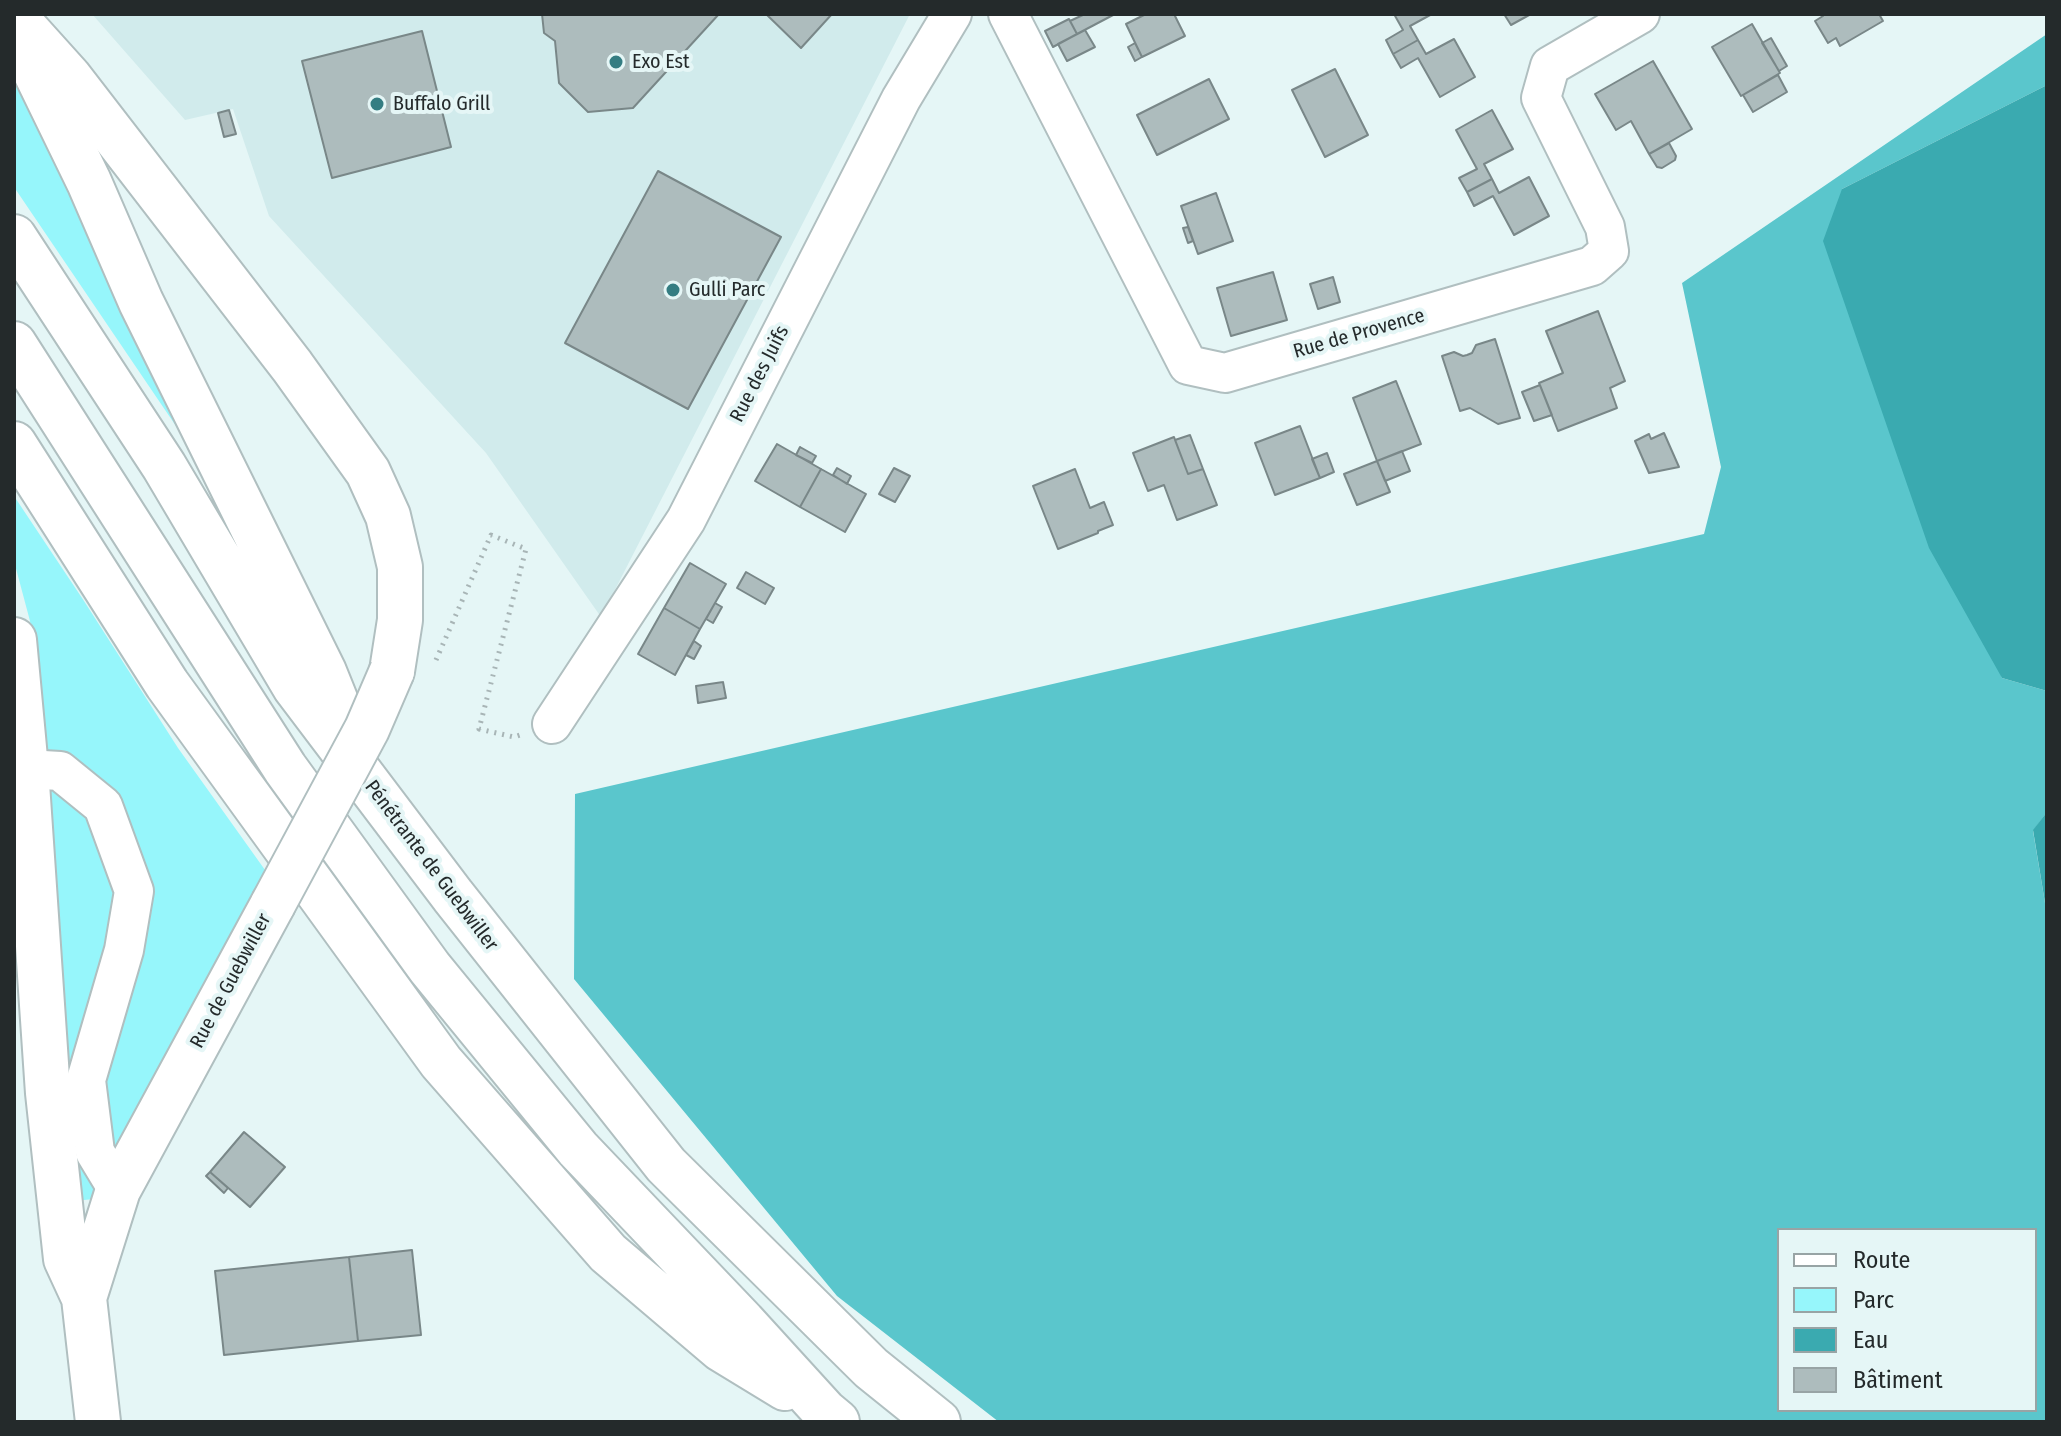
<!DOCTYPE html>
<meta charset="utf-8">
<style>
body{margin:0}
#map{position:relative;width:2061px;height:1436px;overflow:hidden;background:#e5f6f6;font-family:"Fira Sans Condensed",sans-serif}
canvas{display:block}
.frame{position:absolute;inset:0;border:16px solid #242a2b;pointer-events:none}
.legend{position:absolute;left:1777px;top:1228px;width:260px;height:184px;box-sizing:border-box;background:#e5f6f6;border:2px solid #98a4a5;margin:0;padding:10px 14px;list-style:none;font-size:24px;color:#242a2b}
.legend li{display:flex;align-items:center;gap:16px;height:40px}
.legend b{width:40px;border:2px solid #98a4a5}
</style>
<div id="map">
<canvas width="2061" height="1436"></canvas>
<div class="frame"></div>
<ul class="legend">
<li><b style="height:10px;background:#fff"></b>Route</li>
<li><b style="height:22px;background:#96f6fb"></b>Parc</li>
<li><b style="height:22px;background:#3aaab0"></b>Eau</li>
<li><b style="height:22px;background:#adbcbd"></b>Bâtiment</li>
</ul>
</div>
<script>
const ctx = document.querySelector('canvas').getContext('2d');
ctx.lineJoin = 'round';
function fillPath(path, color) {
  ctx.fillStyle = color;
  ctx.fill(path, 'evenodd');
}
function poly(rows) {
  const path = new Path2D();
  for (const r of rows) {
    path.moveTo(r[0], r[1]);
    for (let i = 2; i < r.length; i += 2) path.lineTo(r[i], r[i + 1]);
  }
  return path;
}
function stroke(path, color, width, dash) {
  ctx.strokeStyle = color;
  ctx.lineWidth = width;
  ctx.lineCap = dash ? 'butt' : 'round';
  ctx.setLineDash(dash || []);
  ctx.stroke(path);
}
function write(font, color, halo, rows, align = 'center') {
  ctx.font = font + ' "Fira Sans Condensed",sans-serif';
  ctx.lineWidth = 8;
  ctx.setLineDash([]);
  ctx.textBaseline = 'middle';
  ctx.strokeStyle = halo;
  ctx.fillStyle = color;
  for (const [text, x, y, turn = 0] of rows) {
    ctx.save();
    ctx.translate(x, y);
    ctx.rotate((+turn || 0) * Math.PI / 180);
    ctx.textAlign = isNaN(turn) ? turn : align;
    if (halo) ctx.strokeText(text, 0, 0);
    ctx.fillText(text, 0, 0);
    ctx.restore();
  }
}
fillPath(poly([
 [92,14,910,14,601,617,486,453,269,216,233,109,185,120]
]), '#d1ebec');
fillPath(poly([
 [14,74,220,491,14,187],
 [14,496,84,601,178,748,270,877,94,1199,74,1201,49,842,30,621,14,561]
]), '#96f6fb');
fillPath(poly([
 [2047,34,2047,85,1842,189,2002,678,2047,691,2047,812,2033,831,2047,915,2047,1422,999,1422,837,1296,574,979,575,794,1704,534,1721,467,1682,283],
 [1779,1230,2035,1230,2035,1410,1779,1410]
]), '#5ac6cc');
fillPath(poly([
 [2047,85,2047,691,2002,678,1929,548,1823,241,1842,189],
 [2047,812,2047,915,2033,830]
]), '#3aaab0');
const building = poly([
 [542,14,719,14,633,108,588,112,559,83,555,41,544,33,542,14],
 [766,14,832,14,801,48,766,14],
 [1085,14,1115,14,1077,34,1070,21,1085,14],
 [1146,14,1174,14,1185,36,1142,57,1126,24,1146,14],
 [1394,14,1432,14,1410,26,1418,40,1393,54,1386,40,1403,30,1394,14],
 [1504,14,1531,14,1511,25,1504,14],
 [1821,14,1879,14,1883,21,1840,46,1836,38,1828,43,1815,21,1823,16,1821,14],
 [1069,19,1077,34,1053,47,1045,31,1069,19],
 [1752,24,1780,73,1741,96,1712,47,1752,24],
 [1085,30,1095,47,1067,61,1058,44,1085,30],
 [422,31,451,147,332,178,302,61,422,31],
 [1771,38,1787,66,1779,71,1762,43,1771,38],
 [1454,39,1475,77,1440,97,1418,58,1401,68,1393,54,1418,40,1426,54,1454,39],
 [1135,43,1142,57,1135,61,1128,47,1135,43],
 [1653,61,1692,129,1649,154,1631,121,1616,130,1595,94,1653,61],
 [1335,69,1368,135,1325,157,1292,90,1335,69],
 [1778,75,1787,92,1753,112,1743,95,1778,75],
 [1209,79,1229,119,1157,155,1137,115,1209,79],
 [229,110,236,134,224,137,218,113,229,110],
 [1492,110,1513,149,1484,164,1492,179,1467,192,1459,178,1477,169,1456,130,1492,110],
 [1669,143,1676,156,1675,160,1662,168,1657,167,1649,154,1669,143],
 [658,171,781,237,688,409,565,343,658,171],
 [1529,177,1549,216,1514,235,1493,196,1474,206,1467,192,1492,179,1499,193,1529,177],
 [1216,193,1233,241,1198,254,1181,206,1216,193],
 [1188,227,1193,241,1188,243,1183,228,1188,227],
 [1273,272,1287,320,1231,336,1217,288,1273,272],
 [1333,277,1340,302,1318,309,1310,284,1333,277],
 [1598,311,1625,381,1610,388,1617,408,1558,431,1539,383,1563,373,1546,331,1598,311],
 [1495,339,1520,418,1498,424,1470,408,1460,411,1442,356,1454,352,1463,356,1467,355,1472,353,1476,345,1495,339],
 [1396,381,1421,444,1377,461,1353,398,1396,381],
 [1540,385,1552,415,1534,421,1522,392,1540,385],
 [1300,426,1320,478,1275,495,1255,443,1300,426],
 [1664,433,1679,467,1649,473,1635,441,1649,434,1651,439,1664,433],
 [1190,435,1203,469,1188,474,1175,440,1190,435],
 [1174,437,1188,474,1203,469,1217,505,1177,520,1164,485,1148,491,1133,453,1174,437],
 [777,444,821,469,800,507,755,481,777,444],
 [800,447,816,456,812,463,796,455,800,447],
 [1402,451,1410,471,1385,481,1377,461,1402,451],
 [1327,453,1334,472,1320,478,1312,459,1327,453],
 [1377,461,1390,492,1357,505,1344,474,1377,461],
 [837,468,851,476,847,484,833,475,837,468],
 [894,468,910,476,895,502,879,494,894,468],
 [821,469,866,494,845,532,800,507,821,469],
 [1075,469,1090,508,1104,502,1113,525,1098,531,1098,533,1058,549,1033,486,1075,469],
 [690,563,726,584,700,629,664,608,690,563],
 [746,572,774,588,765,604,737,588,746,572],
 [715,603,722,607,713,623,706,619,715,603],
 [664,608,700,629,675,675,638,654,664,608],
 [694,641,701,646,694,659,686,655,694,641],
 [723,682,726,698,698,703,696,686,723,682],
 [244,1132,285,1167,250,1207,210,1172,244,1132],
 [210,1172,228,1188,224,1193,206,1176,210,1172],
 [412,1250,421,1335,358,1341,349,1257,412,1250],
 [349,1257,358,1341,224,1355,215,1271,349,1257]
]);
fillPath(building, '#adbcbd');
stroke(building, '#798788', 2);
const minor = poly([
 [1008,14,1188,365,1225,373,1592,266,1609,251,1605,227,1541,98,1550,66,1640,14],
 [552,724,686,520,901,99,952,14],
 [26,769,60,771,103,806,134,891,124,950,86,1080,95,1152,118,1190]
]);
const secondary = poly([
 [15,17,69,77,292,366,368,472,388,516,400,567,400,620,392,671],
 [14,640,26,769,48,1093,66,1259,84,1298,98,1422],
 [84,1298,118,1190,273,904]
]);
const trunk = poly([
 [14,28,89,182,141,302,324,672,349,734],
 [14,237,164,466,295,687,453,896,666,1165,871,1368,938,1422],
 [14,344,285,768,430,968,578,1149,743,1322,825,1412,837,1422],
 [14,444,167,684,441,1062,608,1253,721,1349,785,1388]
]);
stroke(minor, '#b0bfc0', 42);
stroke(secondary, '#b0bfc0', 48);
stroke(trunk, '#b0bfc0', 48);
stroke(poly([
 [436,660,491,535,526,549,479,729,514,737,520,735]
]), '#a8b5b6', 5, [2, 6]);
stroke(minor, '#fff', 38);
stroke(secondary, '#fff', 44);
stroke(trunk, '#fff', 44);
const secondaryBridge = poly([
 [273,904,367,729,392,671]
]);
stroke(secondaryBridge, '#b0bfc0', 48, []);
stroke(secondaryBridge, '#fff', 44);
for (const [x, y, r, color] of [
 [616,62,8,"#347d82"],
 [377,104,8,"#347d82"],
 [673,290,8,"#347d82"]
]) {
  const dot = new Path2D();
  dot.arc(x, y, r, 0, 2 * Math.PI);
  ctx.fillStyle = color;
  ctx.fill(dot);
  stroke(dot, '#e5f6f6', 3);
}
write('20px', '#242a2b', '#e5f6f6', [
 ["Exo Est",632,62],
 ["Buffalo Grill",393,104],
 ["Gulli Parc",689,290]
], 'left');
write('20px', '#242a2b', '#e5f6f6', [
 ["Rue de Provence",1359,334,-16],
 ["Rue des Juifs",760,374,-63],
 ["Pénétrante de Guebwiller",431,866,53],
 ["Rue de Guebwiller",231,981,-62]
]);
</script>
